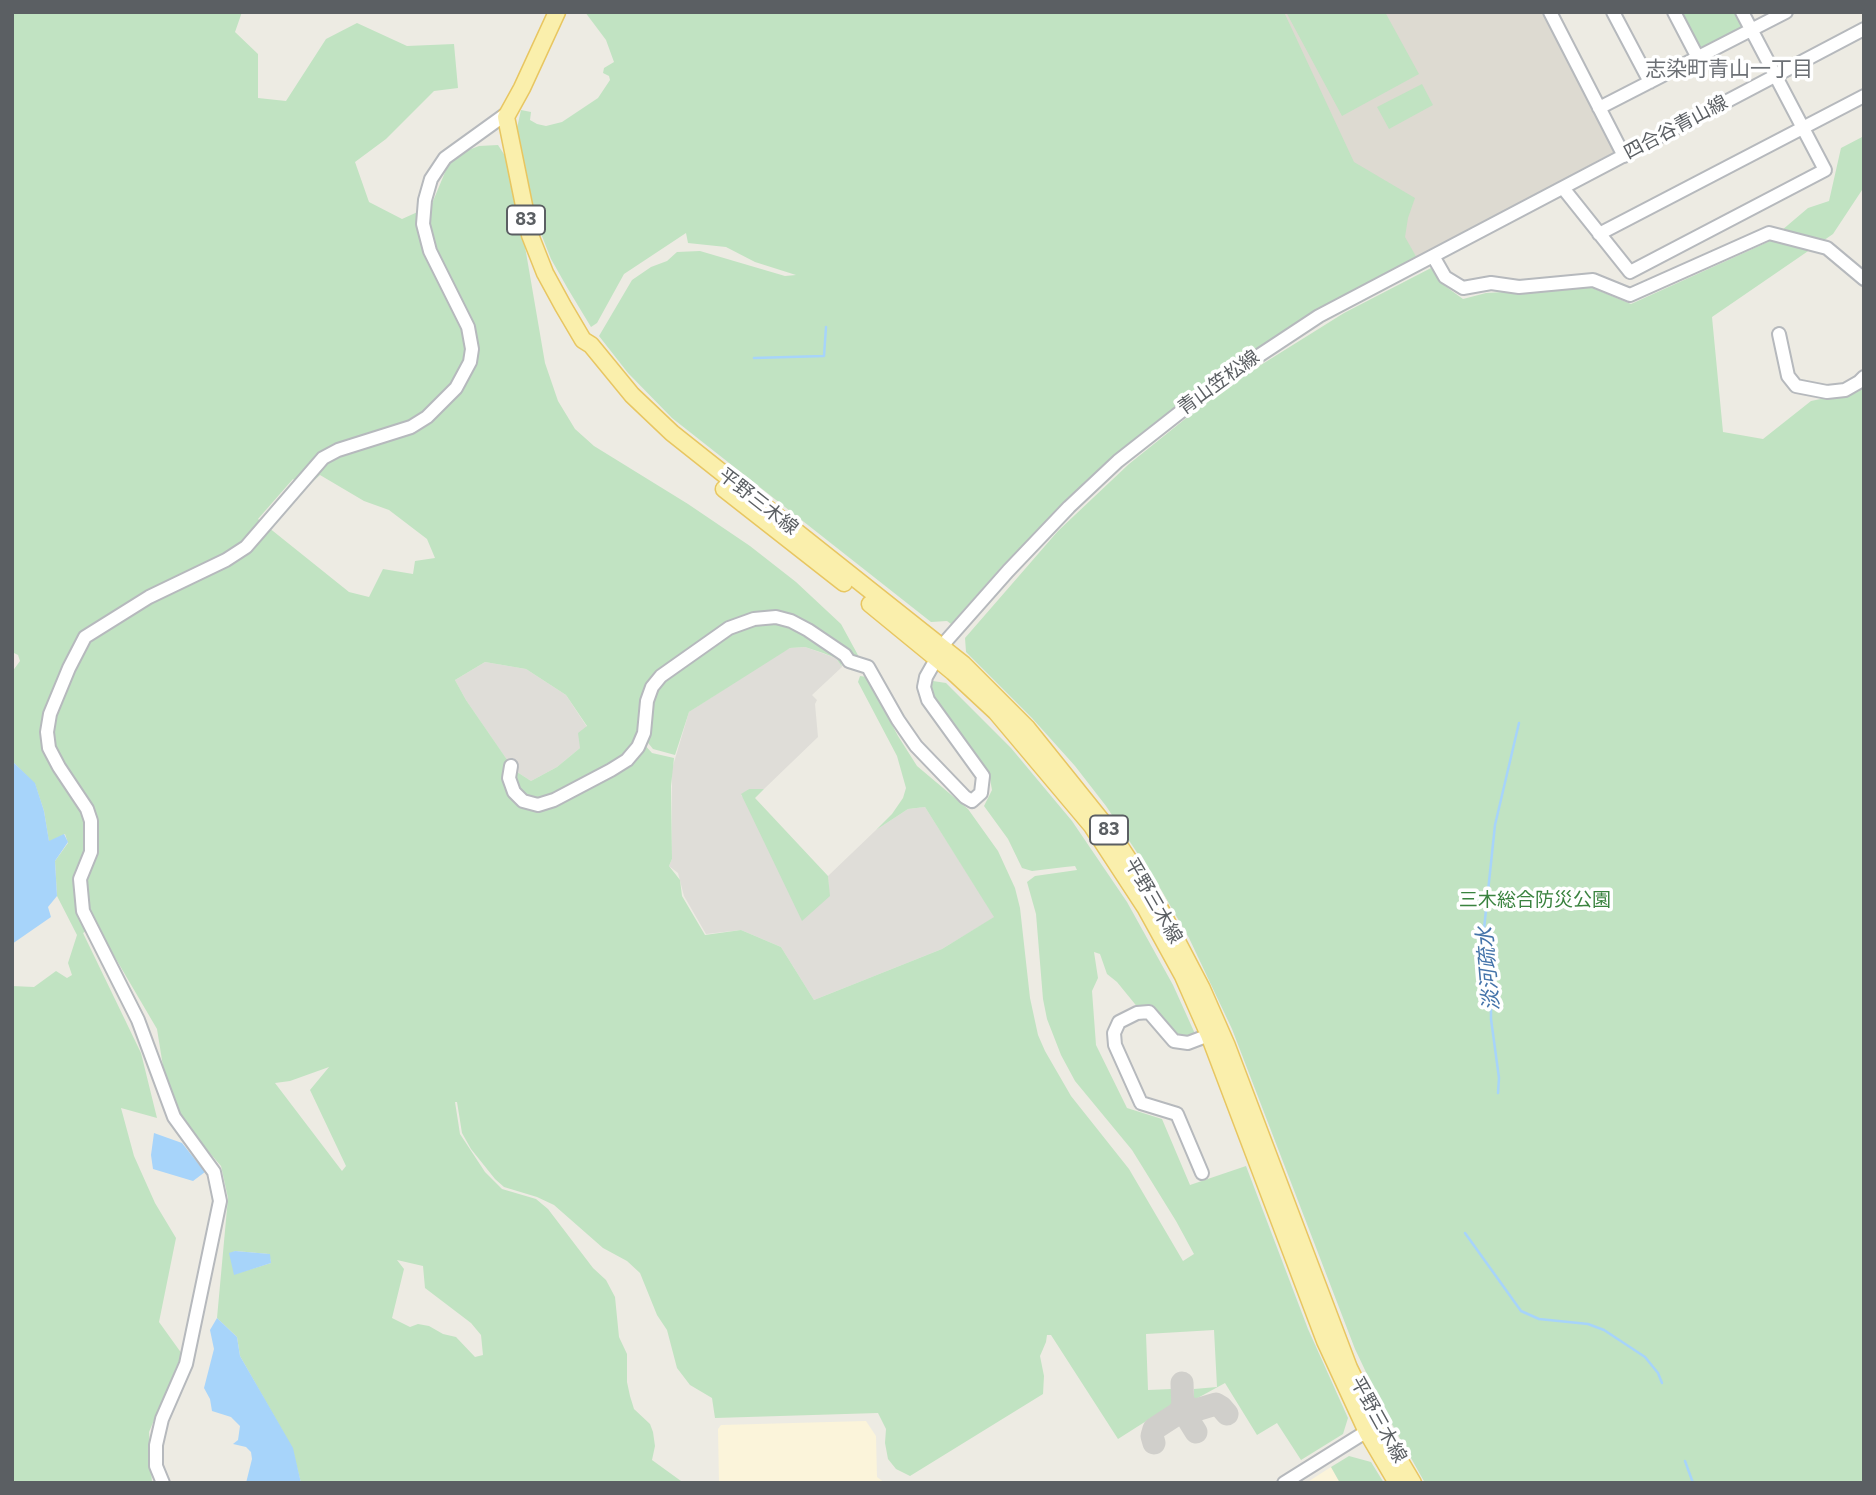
<!DOCTYPE html>
<meta charset="utf-8">
<style>
body{margin:0}
#map{position:relative;width:1876px;height:1495px;overflow:hidden;background:#edebe3;font-family:"IBM Plex Sans",sans-serif}
canvas{display:block}
.frame{position:absolute;inset:0;border:14px solid #5b5f63;pointer-events:none}
</style>
<div id="map">
<canvas width="1876" height="1495"></canvas>
<div class="frame"></div>
</div>
<script>
const ctx = document.querySelector('canvas').getContext('2d');
ctx.lineJoin = 'round';
function fillPath(path, color) {
  ctx.fillStyle = color;
  ctx.fill(path, 'evenodd');
}
function poly(rows) {
  const path = new Path2D();
  for (const r of rows) {
    path.moveTo(r[0], r[1]);
    for (let i = 2; i < r.length; i += 2) path.lineTo(r[i], r[i + 1]);
  }
  return path;
}
function stroke(path, color, width, dash) {
  ctx.strokeStyle = color;
  ctx.lineWidth = width;
  ctx.lineCap = dash ? 'butt' : 'round';
  ctx.setLineDash(dash || []);
  ctx.stroke(path);
}
function write(font, color, halo, rows, align = 'center') {
  ctx.font = font + ' "IBM Plex Sans","Noto Sans JP",sans-serif';
  ctx.lineWidth = 7;
  ctx.setLineDash([]);
  ctx.textBaseline = 'middle';
  ctx.strokeStyle = halo;
  ctx.fillStyle = color;
  for (const [text, x, y, turn = 0] of rows) {
    ctx.save();
    ctx.translate(x, y);
    ctx.rotate((+turn || 0) * Math.PI / 180);
    ctx.textAlign = isNaN(turn) ? turn : align;
    if (halo) ctx.strokeText(text, 0, 0);
    ctx.fillText(text, 0, 0);
    ctx.restore();
  }
}
fillPath(poly([
 [866,1421,876,1436,877,1477,885,1483,719,1483,718,1429,721,1425],
 [1331,1467,1340,1483,1306,1483]
]), '#fbf4da');
fillPath(poly([
 [805,647,836,658,842,667,812,695,817,700,815,704,818,737,764,789,749,789,741,795,829,896,828,876,876,830,908,809,925,807,995,917,942,949,814,1000,781,947,741,930,706,934,684,896,678,873,669,866,672,859,672,769,689,712,781,652,790,648],
 [485,662,526,669,566,695,587,727,580,748,557,767,531,781,514,770,466,700,455,680]
]), '#dfddd8');
fillPath(poly([
 [1252,12,1544,12,1616,146,1614,152,1417,258]
]), '#dddad1');
fillPath(poly([
 [12,12,242,12,235,32,258,54,258,98,286,101,326,39,357,23,407,46,454,44,458,88,434,91,386,139,355,162,369,202,402,219,431,206,448,165,458,154,479,146,498,145,511,165,545,363,558,401,575,429,594,446,688,504,750,546,796,582,841,624,859,657,852,656,806,625,787,616,764,614,731,624,663,671,654,679,643,703,640,735,629,755,576,786,539,802,527,800,517,792,512,780,514,770,531,781,557,767,580,748,578,733,587,726,566,695,526,669,485,662,455,680,466,700,510,764,505,772,508,788,514,797,526,806,537,807,548,805,621,768,635,757,643,743,652,753,674,758,671,786,672,859,669,866,680,880,682,896,705,935,741,930,781,947,814,1000,942,949,994,917,925,807,908,809,876,830,892,814,903,798,906,788,897,756,858,682,860,676,867,677,898,736,917,766,968,809,998,851,1015,888,1020,908,1030,998,1038,1035,1045,1051,1071,1096,1129,1169,1183,1261,1194,1254,1176,1221,1132,1150,1075,1081,1061,1055,1047,1019,1043,999,1036,914,1027,882,1035,876,1077,870,1075,866,1065,867,1032,871,1022,868,1008,839,984,806,992,790,989,773,953,727,933,696,931,687,933,681,946,683,1011,748,1072,821,1127,902,1173,985,1196,1036,1189,1039,1177,1035,1151,1010,1139,1009,1117,982,1107,974,1100,954,1094,952,1098,978,1092,991,1096,1045,1127,1108,1162,1119,1190,1185,1246,1166,1308,1329,1348,1418,1343,1434,1301,1460,1277,1423,1257,1435,1225,1383,1194,1400,1194,1389,1217,1387,1214,1330,1146,1334,1148,1390,1172,1389,1173,1404,1118,1439,1051,1335,1047,1335,1046,1342,1040,1356,1044,1376,1043,1394,910,1476,896,1469,888,1459,885,1443,886,1429,878,1413,715,1418,712,1398,690,1385,677,1368,667,1330,657,1315,640,1273,627,1261,603,1248,554,1205,537,1197,504,1187,495,1179,471,1149,462,1133,457,1102,455,1102,460,1134,485,1172,502,1189,536,1199,548,1209,593,1268,606,1280,615,1297,619,1337,627,1354,627,1382,630,1396,634,1409,650,1424,653,1432,655,1446,652,1460,681,1481,676,1483,301,1483,292,1448,240,1356,237,1337,217,1318,228,1198,221,1166,182,1121,166,1085,157,1029,96,925,83,933,141,1053,157,1118,121,1108,134,1156,155,1203,176,1238,159,1322,182,1354,149,1432,152,1483,12,1483,12,986,34,987,56,971,67,978,72,975,68,963,77,935,57,896,55,861,68,843,65,834,49,842,44,811,35,784,12,761,12,672,20,661,18,655,12,652],
 [320,475,364,501,389,510,427,539,435,558,415,561,413,574,383,569,369,597,349,592,258,519,293,479,305,489],
 [329,1067,310,1090,346,1166,342,1171,275,1083,290,1081],
 [235,1251,269,1254,271,1263,235,1274,230,1254],
 [397,1260,423,1266,425,1288,471,1323,481,1335,483,1355,475,1357,456,1337,443,1334,429,1326,418,1324,410,1327,392,1318,404,1269],
 [585,12,1284,12,1354,162,1415,198,1408,218,1405,237,1417,258,1298,323,1233,365,1184,401,1136,439,1069,499,1002,566,951,624,947,621,931,622,672,418,628,373,599,336,632,280,651,267,667,261,677,252,700,251,785,276,796,275,755,262,726,247,688,243,686,233,624,274,597,323,591,327,568,289,551,259,531,208,517,128,521,110,531,112,530,120,537,124,546,126,562,122,598,98,610,80,609,76,603,73,604,68,614,62,606,40],
 [1286,12,1385,12,1419,74,1342,116],
 [1679,12,1736,12,1745,28,1700,52],
 [1422,84,1433,105,1389,129,1377,107],
 [1864,136,1864,187,1833,234,1712,317,1723,432,1763,439,1811,401,1859,391,1864,385,1864,1483,1425,1483,1383,1408,1355,1349,1232,1029,1189,938,1156,881,1106,806,1075,766,1032,718,966,652,965,638,1058,531,1129,464,1195,411,1248,373,1344,313,1431,268,1441,283,1463,299,1486,293,1590,287,1631,304,1768,242,1808,208,1829,201,1841,148],
 [786,622,839,655,842,667,836,658,823,653,805,647,790,648,689,712,675,755,653,749,645,739,648,711,659,682,743,626],
 [749,789,764,789,755,798,828,876,830,896,802,921,741,794],
 [1349,1456,1371,1462,1384,1483,1340,1483,1331,1467]
]), '#c1e3c2');
fillPath(poly([
 [12,761,35,783,44,811,49,841,64,834,68,842,55,861,57,896,48,907,51,917,12,944],
 [154,1133,182,1143,205,1172,193,1181,153,1169,151,1155],
 [235,1251,270,1254,271,1263,234,1275,229,1253],
 [217,1318,237,1337,240,1356,293,1448,301,1483,246,1483,252,1459,251,1452,246,1447,233,1444,238,1440,240,1426,231,1417,212,1411,210,1399,204,1388,214,1349,210,1330]
]), '#a7d4fa');
stroke(poly([
 [754,358,824,356,826,327],
 [1498,1093,1499,1078,1491,1019,1491,970,1484,929,1495,825,1519,723],
 [1465,1233,1521,1311,1539,1319,1588,1324,1604,1330,1645,1357,1658,1373,1662,1383],
 [1685,1461,1693,1483]
]), '#a7d4fa', 2.5);
stroke(poly([
 [1182,1383,1183,1411,1196,1432],
 [1183,1401,1186,1407,1196,1410,1216,1404,1221,1407,1227,1414],
 [1154,1443,1152,1436,1154,1429,1177,1414,1183,1407]
]), '#d0cfcb', 23);
const minor = poly([
 [1550,12,1624,156],
 [1613,12,1650,82],
 [1674,12,1698,58],
 [1599,108,1786,12],
 [1563,188,1630,272,1825,170,1742,12],
 [1599,234,1864,96],
 [1433,256,1445,277,1463,288,1491,283,1519,287,1593,280,1630,295,1769,233,1827,248,1864,279],
 [1779,334,1788,376,1796,386,1827,392,1845,390,1859,382,1864,377],
 [511,766,509,778,514,792,523,801,538,805,554,800,611,770,627,760,638,747,644,733,647,701,652,687,661,676,729,628,754,619,776,617,791,621,808,630,845,655,849,661,868,667,898,720,916,746,965,797,972,801,981,793,983,776,928,700,924,687,926,677,947,640,1008,571,1069,507,1118,461,1216,384,1319,316,1864,29],
 [1202,1173,1177,1114,1141,1103,1115,1045,1114,1033,1119,1022,1137,1013,1149,1012,1174,1041,1188,1043,1209,1035],
 [163,1483,156,1466,156,1445,162,1419,186,1364,220,1201,214,1172,174,1117,138,1020,83,911,80,879,91,852,91,821,87,809,59,767,49,748,47,732,50,714,69,668,85,637,149,597,226,560,246,547,323,458,338,450,411,427,427,417,456,388,470,362,472,349,468,327,430,251,423,224,425,200,431,179,445,158,506,114],
 [1284,1483,1372,1428]
]);
const major = poly([
 [557,12,522,88,506,117,530,235,545,273,563,306,583,340,591,345,632,395,672,433,963,664,1027,728,1109,830,1157,903,1202,989,1227,1046,1349,1368,1368,1407,1413,1483],
 [724,489,844,583],
 [870,604,953,672,996,712,1092,826,1145,907,1183,976,1209,1035,1325,1341,1367,1432,1397,1483]
]);
stroke(minor, '#b6b9bd', 16);
stroke(major, '#e8c661', 19);
stroke(minor, '#fff', 12);
stroke(major, '#faefac', 16);
for (const [x, y, w] of [
 [526,220,38],
 [1109,830,38]
]) {
  const box = new Path2D();
  box.roundRect(x - w / 2, y - 14.5, w, 29, 5);
  ctx.fillStyle = '#fff';
  ctx.fill(box);
  stroke(box, '#5b5f63', 2);
}
write('bold 18px', '#5b5f63', null, [
 ["83",526,220],
 ["83",1109,830]
]);
write('19px', '#5b5f63', '#fff', [
 ["四合谷青山線",1676,128,-28],
 ["青山笠松線",1219,383,-36],
 ["平野三木線",758,502,38],
 ["平野三木線",1153,901,60],
 ["平野三木線",1378,1420,61]
]);
write('19px', '#3a833f', '#fff', [
 ["三木総合防災公園",1535,901]
]);
write('21px', '#6c7075', '#fff', [
 ["志染町青山一丁目",1729,70]
]);
write('italic 21px', '#4574aa', '#fff', [
 ["淡河疏水",1489,969,-95]
]);
</script>
